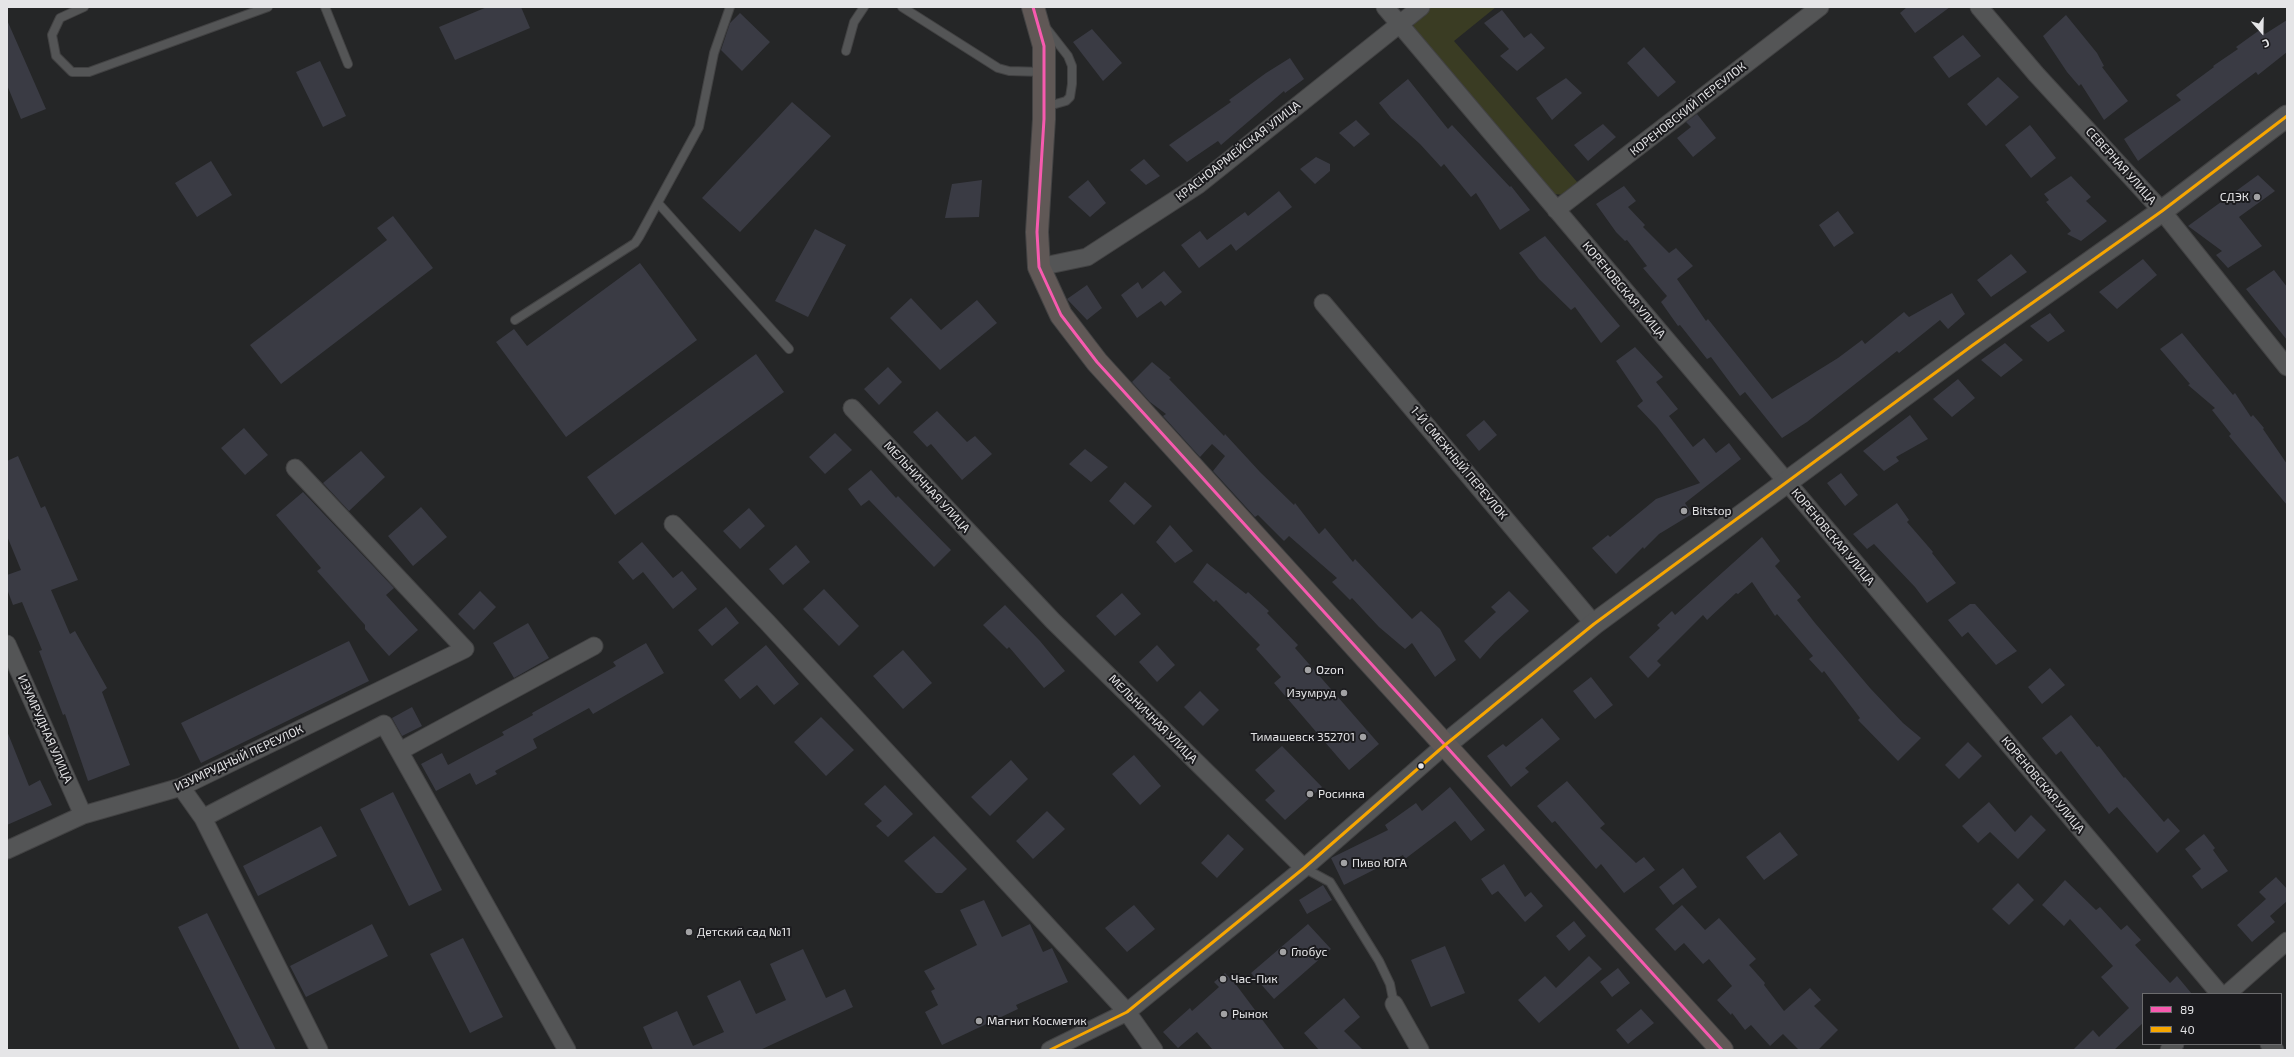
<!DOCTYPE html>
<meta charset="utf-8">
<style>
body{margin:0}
#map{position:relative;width:2294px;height:1057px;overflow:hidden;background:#252627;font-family:"Exo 2",sans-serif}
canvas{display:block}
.frame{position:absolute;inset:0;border:8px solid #e5e5e7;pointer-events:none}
.legend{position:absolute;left:2142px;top:993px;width:140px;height:52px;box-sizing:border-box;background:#1b1b1e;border:1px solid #6c6c6e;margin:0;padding:5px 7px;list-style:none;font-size:12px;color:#e5e5e7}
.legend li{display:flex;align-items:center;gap:8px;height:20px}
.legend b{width:20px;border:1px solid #6c6c6e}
.north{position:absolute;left:2242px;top:12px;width:40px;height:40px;-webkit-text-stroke:3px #1b1b1e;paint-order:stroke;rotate:160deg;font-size:11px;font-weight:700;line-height:16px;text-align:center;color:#e5e5e7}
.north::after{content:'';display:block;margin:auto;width:14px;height:18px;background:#e5e5e7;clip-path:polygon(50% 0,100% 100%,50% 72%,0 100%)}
</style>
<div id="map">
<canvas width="2294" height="1057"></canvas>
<div class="frame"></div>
<ul class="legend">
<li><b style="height:5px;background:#f75aaf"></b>89</li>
<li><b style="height:5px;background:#f7a600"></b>40</li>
</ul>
<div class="north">С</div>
</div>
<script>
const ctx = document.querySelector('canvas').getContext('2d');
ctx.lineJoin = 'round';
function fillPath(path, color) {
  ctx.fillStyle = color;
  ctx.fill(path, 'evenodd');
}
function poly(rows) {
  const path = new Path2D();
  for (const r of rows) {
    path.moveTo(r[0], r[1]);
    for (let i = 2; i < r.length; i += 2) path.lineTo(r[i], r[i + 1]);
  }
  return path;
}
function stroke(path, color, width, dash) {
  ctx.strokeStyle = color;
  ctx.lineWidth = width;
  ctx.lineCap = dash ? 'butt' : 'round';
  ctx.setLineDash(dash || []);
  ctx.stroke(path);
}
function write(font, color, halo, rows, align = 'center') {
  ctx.font = font + ' "Exo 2",sans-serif';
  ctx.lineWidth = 4;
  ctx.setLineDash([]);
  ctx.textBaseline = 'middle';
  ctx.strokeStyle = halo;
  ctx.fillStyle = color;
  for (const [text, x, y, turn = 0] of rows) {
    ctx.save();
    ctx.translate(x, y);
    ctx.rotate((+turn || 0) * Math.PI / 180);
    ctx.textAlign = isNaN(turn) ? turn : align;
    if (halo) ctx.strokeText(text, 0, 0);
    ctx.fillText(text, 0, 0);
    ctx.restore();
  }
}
fillPath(poly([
 [1430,7,1496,7,1454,41,1578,183,1564,195,1554,194,1413,28,1414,20]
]), '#3a3c23');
fillPath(poly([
 [487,7,521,7,530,28,455,60,439,27],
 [1907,7,1950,7,1915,33,1900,13],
 [1502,10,1524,38,1531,33,1545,48,1517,71,1500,56,1509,49,1484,23],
 [740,13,770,42,742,71,721,50,730,23],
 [2066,15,2097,53,2104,66,2102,67,2128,101,2104,120,2081,84,2079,86,2067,72,2043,36],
 [7,20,46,109,21,119,7,85],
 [2287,20,2287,52,2258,75,2256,72,2233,89,2138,161,2124,139,2181,100,2176,95,2214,67,2213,66,2238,49,2236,47,2261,29,2265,34],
 [1092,29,1122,63,1103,81,1073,42],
 [1963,35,1981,56,1949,78,1933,57],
 [1644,47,1676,82,1658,97,1627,63],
 [1290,58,1304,79,1285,93,1284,91,1221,145,1218,141,1187,162,1169,145,1231,102,1229,100,1266,73],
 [320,61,346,116,323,127,296,72],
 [1998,77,2019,97,1986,126,1967,104],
 [1566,78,1582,93,1552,120,1536,98],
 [1408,79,1448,129,1452,125,1510,187,1511,186,1530,210,1500,230,1476,193,1471,197,1444,164,1441,167,1420,144,1391,118,1379,103],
 [792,102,831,136,740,232,702,198],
 [1697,114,1716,138,1693,157,1677,138,1691,127,1686,122],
 [1356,120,1370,134,1354,147,1339,133],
 [1603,124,1616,137,1588,161,1574,145],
 [2030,125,2056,158,2031,178,2005,145],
 [1316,157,1330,164,1330,171,1315,184,1300,169],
 [1144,159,1160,176,1146,185,1130,170],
 [211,161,232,195,197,217,175,183],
 [2258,175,2275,191,2239,217,2262,246,2228,268,2216,255,2222,251,2188,226],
 [2071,176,2091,197,2086,201,2107,221,2081,241,2067,234,2071,231,2046,202,2049,200,2044,194],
 [982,180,979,217,945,218,952,184],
 [1088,180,1106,203,1090,217,1068,197],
 [1624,186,1636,201,1628,207,1645,225,1643,227,1669,253,1676,248,1693,266,1677,279,1706,321,1708,319,1772,399,1838,358,1862,340,1865,344,1904,312,1909,317,1952,293,1965,314,1948,329,1940,320,1899,353,1897,351,1807,422,1782,438,1745,392,1740,396,1711,357,1707,359,1680,325,1678,326,1661,302,1667,296,1643,268,1647,266,1627,240,1625,241,1616,232,1596,204],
 [1279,191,1292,207,1236,251,1231,244,1199,268,1181,245,1200,231,1207,240,1245,212,1248,216],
 [1838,211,1854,233,1834,247,1819,225],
 [393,216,433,268,281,384,250,345,387,240,377,228],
 [815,229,846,245,808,317,775,301],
 [1545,236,1620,326,1601,343,1575,307,1571,310,1539,279,1519,253],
 [2011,254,2027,272,1991,297,1977,280],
 [2143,259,2157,275,2117,309,2099,292],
 [640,263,697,340,566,437,496,342,514,329,527,346],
 [2274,270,2287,287,2287,340,2246,289],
 [1164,271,1182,292,1165,306,1161,301,1137,318,1121,295,1138,282,1142,289],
 [1087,285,1102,308,1087,320,1067,299],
 [911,298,941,330,977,300,997,323,940,370,890,318],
 [2050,313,2065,331,2048,342,2030,326],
 [2182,333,2233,395,2235,393,2251,417,2253,415,2264,428,2263,429,2287,464,2287,505,2229,436,2231,434,2212,410,2215,408,2188,385,2190,384,2160,349],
 [2005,343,2023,360,2001,377,1981,360],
 [1635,347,1663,377,1656,382,1678,409,1669,416,1693,447,1704,438,1716,453,1729,443,1741,459,1685,503,1692,514,1659,534,1644,549,1643,547,1616,574,1592,548,1608,535,1610,537,1656,499,1700,483,1657,427,1637,406,1643,401,1616,361],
 [756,354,784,392,615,515,587,477],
 [1152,362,1171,378,1169,379,1224,436,1225,434,1260,472,1294,505,1295,503,1319,534,1325,528,1353,562,1355,559,1412,619,1421,611,1440,629,1456,660,1435,677,1412,643,1405,649,1379,627,1352,598,1350,600,1332,582,1337,578,1289,536,1284,541,1258,515,1255,517,1213,471,1225,456,1212,444,1200,457,1163,416,1166,414,1150,402,1132,382],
 [888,367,902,382,879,405,864,389],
 [1958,379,1975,398,1952,417,1933,399],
 [937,411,967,442,975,436,992,454,962,480,931,444,927,447,913,432],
 [1910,415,1928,439,1896,457,1899,461,1884,471,1863,451],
 [1484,420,1497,435,1479,451,1466,435],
 [244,428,268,455,245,475,221,448],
 [835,433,852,450,825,474,809,457],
 [1085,449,1108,467,1091,482,1069,464],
 [361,451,385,477,349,511,323,483],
 [18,456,41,508,45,506,78,580,51,590,70,634,75,631,107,688,102,692,130,765,88,781,65,714,63,715,39,651,42,650,22,602,13,605,7,589,7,575,21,570,7,536,7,461],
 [871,470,896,498,898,496,951,550,934,567,869,500,861,506,848,489],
 [1841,473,1858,495,1845,506,1827,483],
 [1125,482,1152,506,1134,525,1109,501],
 [303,492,394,588,386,595,418,630,389,656,365,629,365,625,317,571,321,568,276,515],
 [1897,503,1909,520,1907,522,1933,552,1932,553,1956,583,1927,603,1915,587,1874,544,1867,549,1853,534],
 [421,507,447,537,413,566,388,536],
 [749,508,765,526,740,549,723,531],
 [1170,525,1193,551,1175,563,1156,542],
 [1762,537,1780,561,1775,566,1801,597,1797,600,1815,623,1870,688,1903,723,1921,738,1898,761,1858,720,1860,718,1824,671,1822,673,1809,659,1813,656,1777,614,1775,616,1752,582,1738,594,1736,593,1707,620,1703,615,1657,661,1661,665,1648,678,1629,657,1660,628,1657,625,1672,611,1675,615],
 [642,542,673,578,682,571,697,589,673,609,643,572,633,580,618,562],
 [796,545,810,562,783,585,769,569],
 [1207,563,1246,594,1248,592,1269,611,1267,613,1298,645,1295,648,1379,744,1349,770,1274,683,1281,677,1256,649,1260,645,1216,600,1214,602,1193,582],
 [824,589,859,626,839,646,803,609],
 [480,591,496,607,474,630,458,614],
 [1509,591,1529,611,1495,642,1480,659,1464,641,1496,612,1491,607],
 [1122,593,1141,614,1115,636,1096,616],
 [1970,604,1975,604,2017,651,1996,665,1968,632,1962,637,1948,620],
 [1005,605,1040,641,1065,671,1044,688,1009,647,1007,649,983,625],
 [726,607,739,623,712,646,698,630],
 [528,623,549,658,514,678,493,643],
 [349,641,369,681,201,763,181,723],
 [646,643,664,673,593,714,589,708,533,739,537,748,495,771,497,774,476,785,470,773,436,791,421,764,442,753,448,765,504,735,502,732,533,715,532,713,616,666,613,662],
 [766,645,799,684,774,705,757,685,740,699,724,680],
 [1157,645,1175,665,1157,682,1139,662],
 [903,650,932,683,903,709,873,676],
 [2050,668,2065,685,2042,704,2028,687],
 [1591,677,1613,705,1595,719,1573,691],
 [1200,691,1219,710,1203,726,1184,707],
 [412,707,422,726,402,736,392,718],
 [2071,715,2097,747,2099,746,2124,778,2125,777,2164,822,2168,818,2180,831,2157,853,2117,807,2109,814,2061,751,2056,755,2042,738],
 [821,717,854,750,826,776,794,742],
 [1542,718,1560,739,1525,768,1529,772,1511,787,1487,756,1503,744,1506,747],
 [7,731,29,786,40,780,52,805,7,825],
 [1968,742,1982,756,1959,779,1945,765],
 [1282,746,1322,787,1285,820,1265,800,1275,791,1255,770],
 [1134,755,1161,786,1140,805,1112,774],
 [1011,760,1028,779,990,816,971,797],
 [1567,781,1605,824,1600,828,1636,863,1644,857,1655,870,1624,893,1601,864,1596,869,1555,821,1552,823,1537,806],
 [885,785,913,814,888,837,876,826,882,821,864,804],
 [1450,787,1485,830,1471,841,1455,821,1405,859,1403,855,1344,885,1331,858,1388,830,1385,825,1416,803,1422,811],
 [393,792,442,890,409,906,360,809],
 [1989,802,2015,832,2031,815,2046,830,2018,859,1990,832,1978,843,1962,826],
 [1047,811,1065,829,1033,859,1016,841],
 [321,826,337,856,258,896,243,866],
 [1780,832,1798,855,1764,880,1746,857],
 [1228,834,1244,849,1217,878,1201,863],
 [2204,834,2215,848,2213,850,2228,871,2202,889,2192,876,2201,869,2185,849],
 [934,836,967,869,942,893,936,893,904,861],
 [1504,864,1525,897,1531,892,1543,906,1525,922,1498,891,1492,895,1481,879],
 [1683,868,1697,887,1673,905,1659,887],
 [2276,877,2287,889,2287,901,2270,916,2275,922,2252,942,2237,925,2266,899,2259,892],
 [2065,880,2096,910,2100,907,2121,930,2127,925,2141,940,2135,945,2170,983,2177,976,2192,994,2143,994,2143,1023,2114,1050,2073,1050,2093,1030,2099,1037,2129,1008,2101,977,2113,966,2070,919,2064,926,2042,905],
 [2018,883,2034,900,2009,925,1992,909],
 [1323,885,1332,900,1307,914,1299,900],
 [984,900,1002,937,1030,924,1043,952,1052,948,1068,982,1016,1005,1018,1009,942,1045,925,1012,938,1005,931,991,935,989,924,971,977,945,960,910],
 [1134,905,1155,929,1127,952,1105,928],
 [1682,905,1705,930,1719,918,1756,959,1749,965,1765,983,1764,985,1784,1011,1810,988,1821,1000,1814,1006,1838,1030,1818,1050,1799,1050,1783,1034,1770,1046,1751,1025,1745,1030,1732,1013,1731,1015,1717,1000,1732,986,1709,959,1703,964,1684,943,1675,951,1655,929],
 [207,913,276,1050,240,1050,178,927],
 [1574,921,1586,936,1569,951,1556,936],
 [372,924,388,956,306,997,290,966],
 [1308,924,1331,949,1274,999,1251,973],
 [463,938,503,1017,470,1033,430,954],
 [1445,946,1465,993,1431,1007,1411,960],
 [803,949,826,998,845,989,853,1007,760,1050,653,1050,643,1027,677,1011,693,1046,724,1032,707,996,740,980,756,1014,786,1000,770,964],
 [1589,956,1602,969,1539,1023,1518,1000,1545,976,1556,988],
 [1618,968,1630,983,1612,997,1600,982],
 [1225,973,1237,986,1285,1050,1213,1050,1197,1032,1178,1048,1163,1032,1190,1008,1192,1011,1219,987,1214,982],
 [1344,998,1360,1017,1344,1031,1363,1050,1319,1050,1304,1033],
 [1641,1009,1654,1023,1628,1044,1616,1030]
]), '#3a3b44');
const service = poly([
 [84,7,60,18,52,35,56,56,72,72,89,72,268,7],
 [325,7,348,64],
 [902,7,998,68,1009,71,1043,72],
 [846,51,854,22,864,7],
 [1045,107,1066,101,1070,97,1072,84,1072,66,1068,56,1047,29],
 [658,203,789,349],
 [515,320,635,243,639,237,699,127,714,53,730,7],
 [1304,868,1330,882,1379,961,1390,984,1394,1004]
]);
const minor = poly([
 [1385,7,2220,994],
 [1979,7,2036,74,2162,211,2287,367],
 [1556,210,1820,7],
 [1039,267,1087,257,1198,185,1421,7],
 [1323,303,1594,624],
 [852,408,1053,621,1304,868],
 [673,524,767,622,1127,1012,1154,1050],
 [7,644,83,815],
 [400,751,594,646],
 [181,787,203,818,319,1050],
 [203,818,384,724,567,1050],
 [7,850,83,815,181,787,465,649,295,468],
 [2227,994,2287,941],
 [1394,1004,1420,1050],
 [2269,1044,2275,1050],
 [1050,1050,1127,1012,1304,868,1445,745],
 [2169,1050,2175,1044]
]);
const tertiary = poly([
 [1445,745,1594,624,1973,345,2162,211,2287,116]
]);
const primary = poly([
 [1033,7,1044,46,1044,119,1037,232,1039,267,1061,315,1097,362,1722,1050]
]);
stroke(service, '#424243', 10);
stroke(minor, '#424243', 19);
stroke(tertiary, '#424243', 23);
stroke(primary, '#424243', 24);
stroke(service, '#545556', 8);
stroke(minor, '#545556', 17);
stroke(tertiary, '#545556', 21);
stroke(primary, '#605856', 22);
stroke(poly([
 [1033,7,1044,46,1044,119,1037,232,1039,267,1061,315,1097,362,1722,1050]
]), '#f75aaf', 3);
stroke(poly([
 [1050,1050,1127,1012,1304,868,1445,745,1594,624,1973,345,2162,211,2287,116]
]), '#f7a600', 3);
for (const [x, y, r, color] of [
 [2257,197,4,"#a2a2a4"],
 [1684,511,4,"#a2a2a4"],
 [1308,670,4,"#a2a2a4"],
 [1344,693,4,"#a2a2a4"],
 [1363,737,4,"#a2a2a4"],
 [1421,766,3.5,"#e5e5e7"],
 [1310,794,4,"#a2a2a4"],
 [1344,863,4,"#a2a2a4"],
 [689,932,4,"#a2a2a4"],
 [1283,952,4,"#a2a2a4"],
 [1223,979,4,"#a2a2a4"],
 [1224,1014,4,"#a2a2a4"],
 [979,1021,4,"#a2a2a4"]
]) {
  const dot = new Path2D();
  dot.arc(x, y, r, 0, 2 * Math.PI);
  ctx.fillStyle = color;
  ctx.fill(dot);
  stroke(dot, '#1b1b1e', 1.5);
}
write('12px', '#e5e5e7', '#1b1b1e', [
 ["КОРЕНОВСКИЙ ПЕРЕУЛОК",1688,109,-38],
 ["КРАСНОАРМЕЙСКАЯ УЛИЦА",1238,151,-38],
 ["СЕВЕРНАЯ УЛИЦА",2121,166,48],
 ["КОРЕНОВСКАЯ УЛИЦА",1624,290,50],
 ["1-Й СМЕЖНЫЙ ПЕРЕУЛОК",1459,463,50],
 ["МЕЛЬНИЧНАЯ УЛИЦА",927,487,47],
 ["КОРЕНОВСКАЯ УЛИЦА",1833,537,50],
 ["МЕЛЬНИЧНАЯ УЛИЦА",1153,719,45],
 ["ИЗУМРУДНАЯ УЛИЦА",45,729,66],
 ["ИЗУМРУДНЫЙ ПЕРЕУЛОК",239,758,-25],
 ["КОРЕНОВСКАЯ УЛИЦА",2043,785,50]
]);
write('12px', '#e5e5e7', '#1b1b1e', [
 ["СДЭК",2249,197,"right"],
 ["Bitstop",1692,511],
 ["Ozon",1316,670],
 ["Изумруд",1336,693,"right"],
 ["Тимашевск 352701",1355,737,"right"],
 ["Росинка",1318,794],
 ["Пиво ЮГА",1352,863],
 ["Детский сад №11",697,932],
 ["Глобус",1291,952],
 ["Час-Пик",1231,979],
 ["Рынок",1232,1014],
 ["Магнит Косметик",987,1021]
], 'left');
</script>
